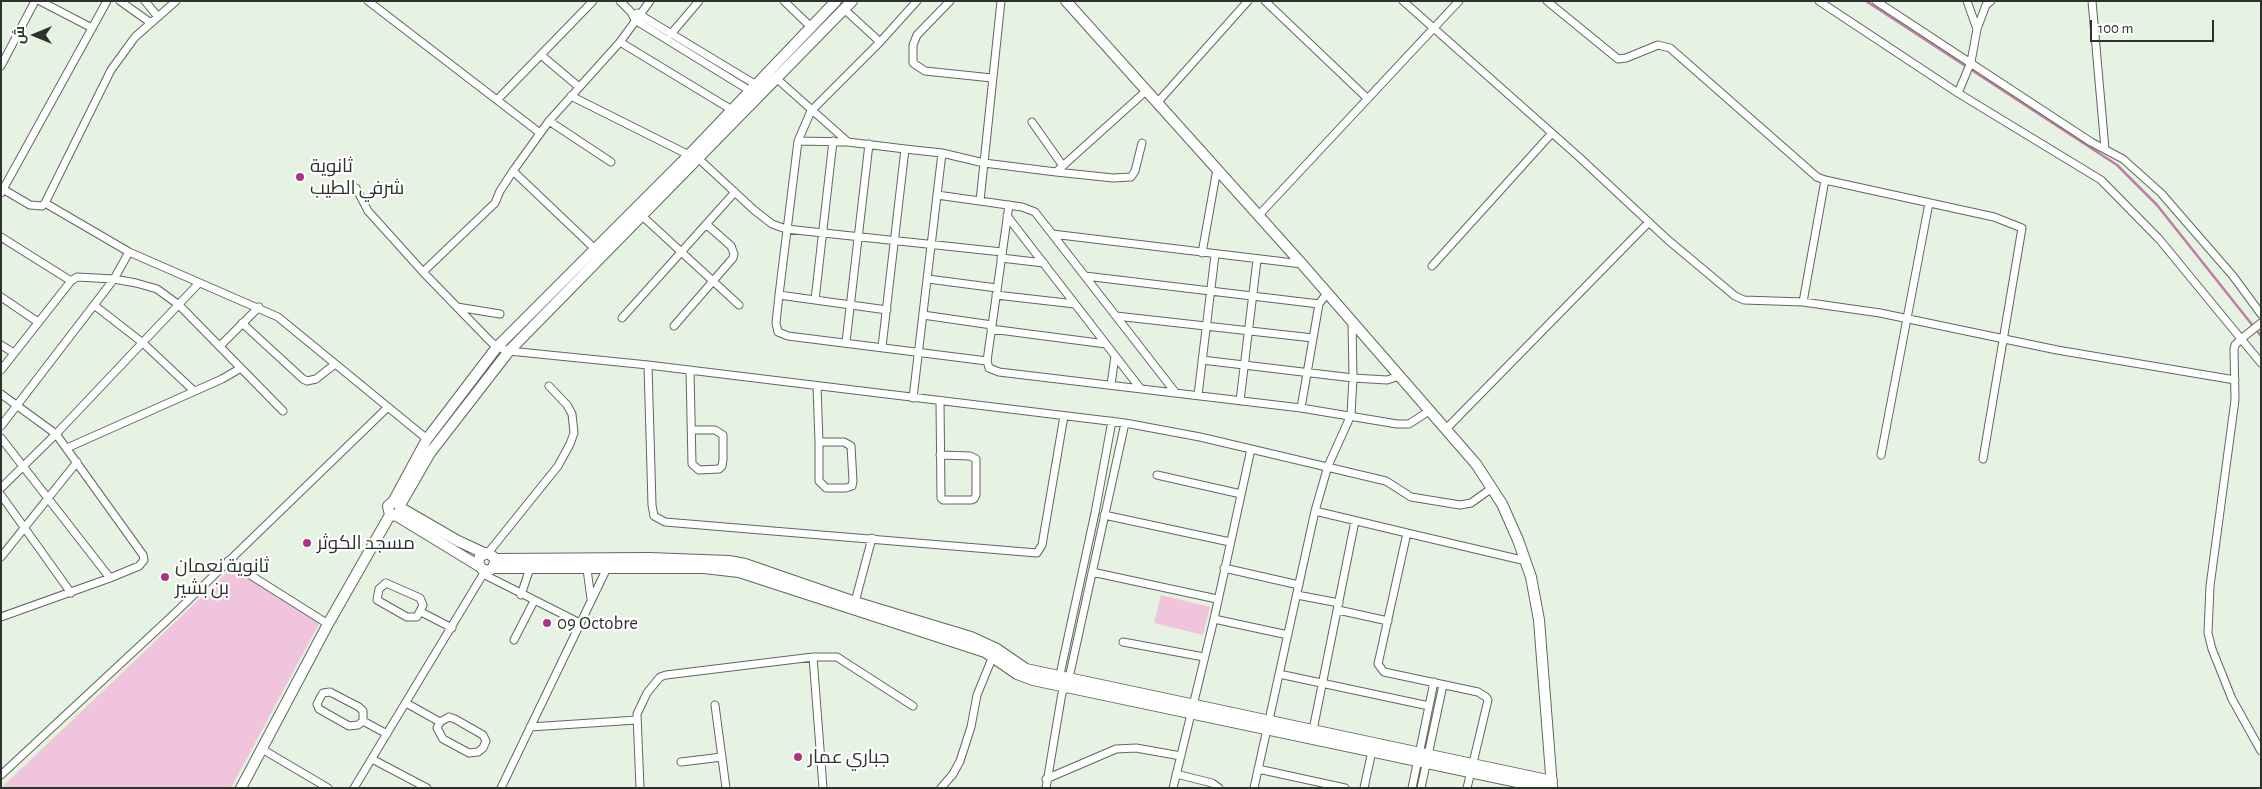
<!DOCTYPE html>
<meta charset="utf-8">
<style>
body{margin:0}
#map{position:relative;width:2262px;height:789px;overflow:hidden;background:#e6f2e2;font-family:"Alegreya Sans",Cairo,sans-serif}
canvas{display:block}
.frame{position:absolute;inset:0;border:2px solid #2e322c;pointer-events:none}
.north{position:absolute;left:10px;top:10px;width:50px;height:50px;-webkit-text-stroke:4px #fff;paint-order:stroke;rotate:270deg;font-size:14px;font-weight:700;line-height:20px;text-align:center;color:#2e322c}
.north::after{content:'';display:block;margin:auto;width:18px;height:22px;background:#2e322c;clip-path:polygon(50% 0,100% 100%,50% 72%,0 100%)}
.scale{position:absolute;left:2090px;top:20px;width:124px;height:22px;box-sizing:border-box;border:2px solid #2e322c;border-top:0;padding-left:6px;font-size:15px;line-height:18px;white-space:nowrap;color:#2e322c;-webkit-text-stroke:4px #fff;paint-order:stroke}
</style>
<div id="map">
<canvas width="2262" height="789"></canvas>
<div class="frame"></div>
<div class="north">ش</div>
<div class="scale">100 m</div>
</div>
<script>
const ctx = document.querySelector('canvas').getContext('2d');
ctx.lineJoin = 'round';
function fillPath(path, color) {
  ctx.fillStyle = color;
  ctx.fill(path, 'evenodd');
}
function poly(rows) {
  const path = new Path2D();
  for (const r of rows) {
    path.moveTo(r[0], r[1]);
    for (let i = 2; i < r.length; i += 2) path.lineTo(r[i], r[i + 1]);
  }
  return path;
}
function stroke(path, color, width, dash) {
  ctx.strokeStyle = color;
  ctx.lineWidth = width;
  ctx.lineCap = dash ? 'butt' : 'round';
  ctx.setLineDash(dash || []);
  ctx.stroke(path);
}
function write(font, color, halo, rows, align = 'center') {
  ctx.font = font + ' "Alegreya Sans",Cairo,sans-serif';
  ctx.lineWidth = 4.5;
  ctx.setLineDash([]);
  ctx.textBaseline = 'middle';
  ctx.strokeStyle = halo;
  ctx.fillStyle = color;
  for (const [text, x, y, turn = 0] of rows) {
    ctx.save();
    ctx.translate(x, y);
    ctx.rotate((+turn || 0) * Math.PI / 180);
    ctx.textAlign = isNaN(turn) ? turn : align;
    if (halo) ctx.strokeText(text, 0, 0);
    ctx.fillText(text, 0, 0);
    ctx.restore();
  }
}
fillPath(poly([
 [233,567,320,622,231,788,1,788],
 [1161,595,1210,607,1203,635,1154,623]
]), '#f0c4dc');
stroke(poly([
 [1866,1,2117,165,2157,205,2261,336]
]), '#bf7da3', 2.5);
const street = poly([
 [40,1,92,28],
 [120,1,151,23],
 [145,1,158,17],
 [368,1,540,133],
 [620,1,631,12,635,20,752,92],
 [784,1,811,27],
 [917,1,880,42,811,111,798,141,779,295,776,323,778,332,788,336,987,361,989,368,999,372,1301,408,1397,424,1409,424,1429,411],
 [950,1,917,35,913,45,913,63,925,71,992,78],
 [1265,1,1368,99],
 [1403,1,1579,157,1668,240,1735,296,1744,300,1803,302,1880,313,2057,350,2235,380],
 [1547,1,1618,59,1626,58,1658,45,1670,48,1817,177,1825,180,1994,217,2022,228,1983,459],
 [1819,1,1958,93,2101,180,2159,239,2261,363],
 [1876,1,2091,142,2123,159,2161,193,2233,276,2261,314],
 [1967,1,1977,29],
 [2092,1,2105,149],
 [844,9,880,42],
 [637,13,758,86],
 [671,34,699,1],
 [620,42,732,110],
 [541,55,579,87],
 [1,66,35,1],
 [776,78,848,142],
 [1958,93,1971,62,1977,29,1986,5,1991,1],
 [571,96,689,155],
 [497,100,593,1],
 [1157,103,1248,1],
 [549,121,611,162],
 [1032,122,1063,166],
 [798,141,848,142,905,149,942,153,984,163,1056,172,1146,91],
 [699,159,754,210,772,224,786,229,1002,252],
 [1056,172,1113,178,1131,177,1135,171,1142,143],
 [1,188,30,205,42,206,45,203,111,70,135,37,176,1],
 [356,188,368,211,423,272,490,341,497,347,509,351,648,365,1125,423,1200,437,1251,449,1214,619,1173,788],
 [1,193,107,1],
 [937,195,1022,207,1035,212,1175,392],
 [980,201,1001,1],
 [45,203,129,252,278,317,427,439],
 [640,214,739,305],
 [1007,216,1140,388],
 [1258,216,1459,1],
 [1052,234,1302,264],
 [1,237,71,281],
 [595,249,513,171,549,121,620,42,650,1],
 [1202,253,1217,169],
 [1001,258,1044,263],
 [1432,266,1552,133],
 [423,272,495,203,500,191,513,171],
 [1085,276,1319,304],
 [928,279,997,288],
 [779,295,887,310],
 [996,295,1075,304],
 [1,297,38,322],
 [815,300,833,141],
 [1803,302,1825,180],
 [94,305,143,343,194,391],
 [457,307,500,314],
 [923,315,992,325],
 [1116,316,1313,338],
 [622,318,735,192],
 [242,323,303,379,307,381,316,379,335,364],
 [2261,323,2241,339,2235,345,2234,349,2235,400,2210,586,2208,633,2212,649,2232,699,2261,751],
 [674,326,733,258,734,254,731,246,706,224],
 [991,329,1106,344],
 [846,342,869,144],
 [1,345,14,353],
 [220,346,259,307],
 [882,347,905,149],
 [1202,360,1353,378,1387,380,1400,376],
 [987,361,1009,205],
 [648,365,652,505,654,516,665,522,1037,553,1042,545,1064,416],
 [1,370,71,281,77,277,114,279,136,283,157,289,179,305,283,411],
 [690,370,692,464,699,470,719,469,722,466,723,460,723,435,715,430,692,430],
 [1111,385,1115,356],
 [817,386,819,442,819,481,826,488,846,488,852,486,853,481,851,446,844,442,819,442],
 [1,394,56,434,143,555,144,560,139,566,110,578,1,617],
 [1198,395,1215,255],
 [913,398,942,153],
 [940,401,941,498,943,500,971,500,974,499,976,495,976,459,970,456,940,455],
 [1240,401,1257,260],
 [1301,408,1319,304,1327,293],
 [1,426,114,279,129,252],
 [1446,429,1649,222],
 [1,438,110,578],
 [67,448,222,379,241,368],
 [1251,449,1386,481,1411,497,1460,505,1471,503,1492,488],
 [1881,455,1929,203],
 [1157,475,1241,494],
 [1,488,56,434,199,283],
 [1,495,71,593],
 [1315,511,1328,466,1351,415,1353,378,1352,322],
 [1104,515,1230,542],
 [1407,533,1526,561],
 [488,553,558,466,570,444,574,433,572,414,567,405,549,386],
 [1,557,77,462],
 [228,561,328,624],
 [1224,568,1299,585],
 [587,569,591,599],
 [1092,572,1217,599],
 [483,574,580,623],
 [386,583,420,598,423,605,417,617,407,617,377,600,379,589,386,583],
 [521,595,530,568],
 [1297,595,1339,603],
 [855,602,872,538],
 [1338,610,1388,621],
 [421,612,452,628],
 [1214,619,1288,635],
 [514,640,534,601],
 [1123,642,1204,657],
 [813,657,823,788],
 [1279,674,1429,706],
 [1059,679,1095,513,1112,421],
 [330,692,359,707,363,711,363,721,358,725,349,726,319,709,317,704,320,698,323,693,330,692],
 [406,703,440,722],
 [715,705,726,788],
 [449,717,455,719,483,735,486,741,483,748,478,752,469,753,443,739,437,728,440,722,449,717],
 [363,721,387,734],
 [530,727,637,720],
 [1313,730,1355,521],
 [262,749,328,788],
 [372,759,427,788],
 [681,762,722,757],
 [1258,769,1345,788],
 [1176,774,1212,783,1219,788],
 [1,775,174,614,388,407],
 [1046,779,1116,749,1136,748,1181,756],
 [354,788,485,571],
 [501,788,607,568],
 [640,788,637,714,647,693,660,677,666,675,813,657,837,657,913,706],
 [941,788,953,774,960,761,971,727,977,695,993,656],
 [1046,788,1062,693,1067,686,1069,678,1125,423],
 [1254,788,1315,511,1407,533,1378,664,1384,672,1478,692,1486,697,1488,700,1467,788],
 [1364,788,1372,751],
 [1412,788,1434,682],
 [1421,788,1443,685]
]);
const secondary = poly([
 [1066,1,1302,264,1476,464,1502,504,1518,540,1531,577,1539,620,1552,787],
 [393,502,397,503,401,508,397,516,390,515,388,506,393,502,427,439,497,347,689,155,836,1],
 [400,505,430,453,509,351,852,1],
 [401,508,458,541,484,553],
 [397,516,479,566],
 [496,559,493,568,488,571,482,569,478,563,480,556,488,553,496,559,649,558,729,561,745,564,855,602,971,637,997,649,1026,669,1552,781],
 [493,568,704,568,739,572,985,652,1017,674,1033,680,1545,788],
 [241,788,328,624,390,515]
]);
stroke(street, '#5f695b', 9);
stroke(secondary, '#5f695b', 12);
stroke(street, '#fff', 7);
stroke(secondary, '#fff', 10);
for (const [x, y, r, color] of [
 [300,177,5,"#ae3284"],
 [307,543,5,"#ae3284"],
 [165,577,5,"#ae3284"],
 [547,623,5,"#ae3284"],
 [798,757,5,"#ae3284"]
]) {
  const dot = new Path2D();
  dot.arc(x, y, r, 0, 2 * Math.PI);
  ctx.fillStyle = color;
  ctx.fill(dot);
  stroke(dot, '#fff', 2);
}
write('19px', '#2e322c', '#fff', [
 ["ثانوية",310,166],
 ["شرفي الطيب",310,188],
 ["مسجد الكوثر",317,543],
 ["ثانوية نعمان",175,566],
 ["بن بشير",175,588],
 ["09 Octobre",557,623],
 ["جباري عمار",808,757]
], 'left');
</script>
